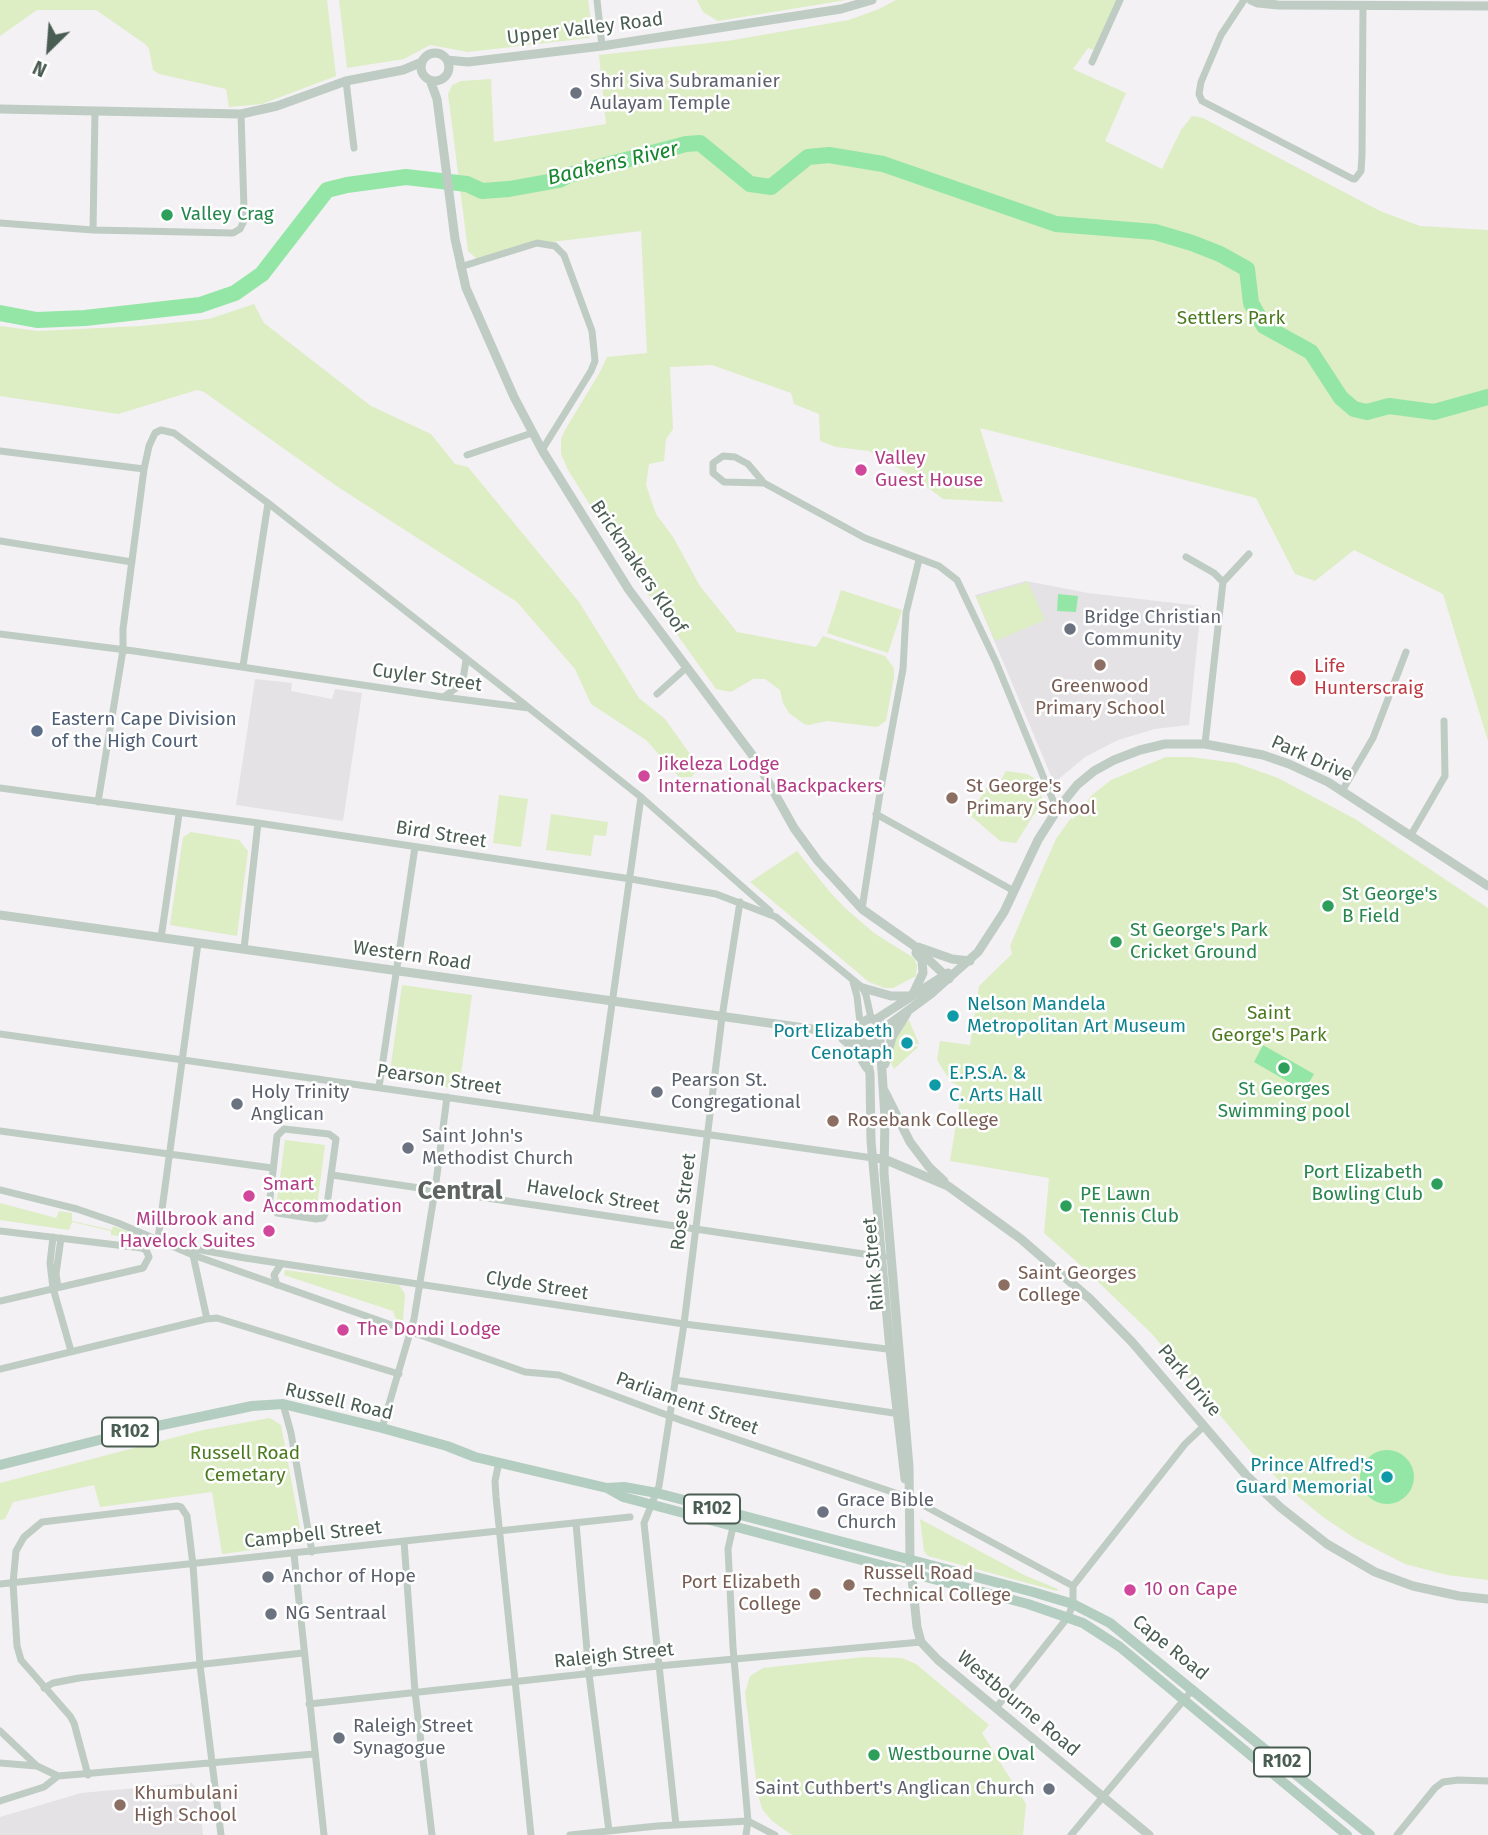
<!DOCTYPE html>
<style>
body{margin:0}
#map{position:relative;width:1488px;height:1835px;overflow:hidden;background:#f3f1f3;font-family:"Fira Sans",sans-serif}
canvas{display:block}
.north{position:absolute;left:14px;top:14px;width:70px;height:70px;-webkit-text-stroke:5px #fff;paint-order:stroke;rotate:205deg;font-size:19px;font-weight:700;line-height:28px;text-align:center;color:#4a5d53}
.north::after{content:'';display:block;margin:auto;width:24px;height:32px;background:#4a5d53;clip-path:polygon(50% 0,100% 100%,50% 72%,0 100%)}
</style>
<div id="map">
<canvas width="1488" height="1835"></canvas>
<div class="north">N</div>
</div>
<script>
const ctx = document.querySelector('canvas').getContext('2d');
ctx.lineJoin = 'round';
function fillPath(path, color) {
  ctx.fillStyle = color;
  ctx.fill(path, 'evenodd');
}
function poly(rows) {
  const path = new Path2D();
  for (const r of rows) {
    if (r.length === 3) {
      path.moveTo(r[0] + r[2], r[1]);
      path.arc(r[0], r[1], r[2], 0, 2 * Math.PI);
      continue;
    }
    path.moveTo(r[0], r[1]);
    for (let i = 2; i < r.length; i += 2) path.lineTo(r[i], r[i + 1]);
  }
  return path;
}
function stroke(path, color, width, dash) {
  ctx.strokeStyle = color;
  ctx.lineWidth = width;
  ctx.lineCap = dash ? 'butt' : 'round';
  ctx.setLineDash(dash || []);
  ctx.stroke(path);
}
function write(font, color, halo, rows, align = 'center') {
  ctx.font = font + ' "Fira Sans",sans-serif';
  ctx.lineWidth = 5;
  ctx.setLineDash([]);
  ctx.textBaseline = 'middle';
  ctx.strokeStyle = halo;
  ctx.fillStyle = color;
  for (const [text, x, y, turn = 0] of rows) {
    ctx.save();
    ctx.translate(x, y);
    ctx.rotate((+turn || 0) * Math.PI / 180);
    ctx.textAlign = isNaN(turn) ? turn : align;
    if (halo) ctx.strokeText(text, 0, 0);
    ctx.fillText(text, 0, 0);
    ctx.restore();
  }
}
fillPath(poly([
 [1026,581,1088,593,1201,606,1189,725,1155,729,1118,740,1085,757,1054,783,975,595],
 [255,679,292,683,291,691,332,699,335,689,362,693,343,821,236,805],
 [191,1783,198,1789,203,1835,0,1835,0,1817,81,1793]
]), '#e4e2e5');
fillPath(poly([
 [0,0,327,0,336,76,262,104,229,107,226,89,159,74,153,70,149,49,145,44,96,10,37,10,0,36],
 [339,0,588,0,593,34,589,38,468,52,430,45,404,59,347,68],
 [697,0,846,0,718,21,703,12],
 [896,0,1117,0,1094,50,1088,48,1073,69,1126,93,1105,141,1162,169,1181,130,1192,116,1203,118,1380,211,1420,226,1488,230,1488,741,1443,594,1354,550,1315,581,1295,574,1256,498,980,428,1003,502,943,499,917,479,869,451,836,447,820,441,819,414,794,404,791,393,712,365,670,367,673,429,666,439,664,461,649,464,646,485,656,514,673,537,700,586,737,632,816,647,823,636,885,656,894,668,894,677,886,721,877,727,827,721,809,725,804,724,789,713,783,703,780,690,765,679,753,679,731,692,716,689,633,573,568,470,561,454,561,439,565,430,600,372,607,357,647,353,641,231,544,243,479,261,468,251,448,94,452,85,461,81,491,79,494,142,606,124,599,55,727,41,849,20,879,9],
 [254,304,264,323,371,406,431,434,455,464,468,467,579,602,639,698,665,719,700,768,691,777,679,777,646,740,591,704,575,669,517,602,338,487,204,392,197,390,118,414,0,396,0,326,38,331,141,326,209,319],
 [1028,582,1045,620,995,641,976,597],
 [841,590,902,610,888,653,827,633],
 [1166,757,1191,757,1236,763,1278,778,1355,819,1488,908,1488,1580,1447,1575,1405,1564,1356,1539,1323,1517,1284,1485,1250,1451,1152,1334,1086,1270,1044,1233,1049,1178,950,1161,962,1087,951,1082,937,1060,940,1041,970,1045,979,986,1012,954,1010,946,1044,866,1056,839,1071,818,1073,819,1092,795,1111,780],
 [1006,771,1027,774,1034,778,1043,800,1016,843,1000,841,970,815,986,788,994,792],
 [499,795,528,799,521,847,493,843],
 [551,814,608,822,606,836,594,835,591,856,546,850],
 [191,832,239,840,248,851,237,936,170,925,183,837],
 [797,851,829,891,845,908,874,933,914,958,917,966,916,976,893,988,885,988,869,982,750,882],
 [402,985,472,995,459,1089,389,1079],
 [909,1020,919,1044,916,1044,910,1035,905,1034,899,1039,899,1046,907,1052,915,1046,918,1047,894,1069,890,1061,892,1046,902,1026],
 [285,1140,325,1145,317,1206,277,1200],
 [0,1203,56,1218,59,1211,72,1213,72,1221,112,1230,113,1226,140,1236,139,1239,111,1235,111,1231,72,1222,69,1230,0,1220],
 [285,1270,399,1285,405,1294,403,1321,397,1322,393,1311,284,1275],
 [270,1418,281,1425,303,1543,222,1554,212,1492,100,1507,94,1485,13,1502,5,1519,0,1520,0,1483,203,1430],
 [920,1519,1026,1576,1058,1589,1057,1591,928,1556,924,1551],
 [864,1657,902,1658,916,1664,989,1725,982,1733,1026,1804,1023,1835,792,1835,772,1821,762,1809,758,1794,745,1693,750,1676,763,1668]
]), '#ddedc4');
fillPath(poly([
 [1058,594,1078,596,1076,612,1057,611],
 [1263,1045,1314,1074,1304,1091,1254,1062],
 [1387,1477,27]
]), '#94e6a6');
stroke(poly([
 [0,313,37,320,85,318,200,305,235,293,262,274,327,190,347,185,406,177,467,184,482,191,509,189,559,180,569,175,686,144,700,143,750,184,771,187,808,157,829,155,883,164,1056,224,1155,232,1192,243,1220,254,1247,269,1251,303,1264,326,1311,352,1341,398,1354,409,1367,412,1389,406,1434,412,1488,397]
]), '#94e6a6', 16);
stroke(poly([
 [597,0,602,46],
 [1244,0,1221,35,1201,82,1199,94,1202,101,1353,179,1355,179,1361,171,1362,155,1363,6],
 [1092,62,1120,0],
 [346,81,354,148],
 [0,223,93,230,233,233,240,229,243,223,244,209,241,114],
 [93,230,95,111],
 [460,267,537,243,555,246,564,255,592,331,595,361,591,371,542,450],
 [0,451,144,469],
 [467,455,532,433],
 [764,483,724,482,713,473,713,463,723,456,735,457,748,464,764,483,865,538,939,566,957,580,996,662,1057,810],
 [0,541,132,562],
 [1186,557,1214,573,1223,582,1205,744],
 [1223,582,1249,554],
 [0,634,134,651,443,697,529,708,641,797,770,911],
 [243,666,268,503],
 [657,694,686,668],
 [445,696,459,686,463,680,466,660],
 [0,788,258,823,631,879,716,894,776,917,863,988,866,995,871,1018],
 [1342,791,1373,738,1406,652],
 [98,802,123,650,123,629,144,469,149,446,155,433,161,430,174,433,268,503,528,707],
 [876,814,1014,891],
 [1411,835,1445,776,1444,721],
 [862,909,880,793,903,669,906,613,919,560],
 [161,938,179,814],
 [244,949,258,823],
 [853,982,857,996,860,1023],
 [0,1034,873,1158],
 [379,1087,415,847],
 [596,1118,641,797],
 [284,1129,329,1134,336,1139,326,1212,323,1218,316,1219,277,1213,269,1207,277,1136,284,1129],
 [0,1131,272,1168],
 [332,1175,884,1257],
 [0,1190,77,1209,118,1223,193,1255,525,1372,559,1375,683,1421,910,1498,1073,1586],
 [0,1231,142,1248,146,1250,149,1257,143,1268,0,1301],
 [53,1237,50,1263,53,1288,71,1351],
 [158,1239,198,943],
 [179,1246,245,1258,684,1324,895,1350],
 [193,1255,207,1319],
 [277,1285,274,1275,281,1264],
 [58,1287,56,1274,61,1238],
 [0,1369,206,1319,217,1318,399,1374],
 [675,1380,900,1414],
 [283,1404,291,1433,312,1552],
 [382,1428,414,1319,435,1190,447,1097],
 [499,1462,495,1481,496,1497,531,1835],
 [576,1523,589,1674,609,1831],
 [733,1527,728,1549,733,1647,748,1821,746,1835],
 [404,1541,415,1692,432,1835],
 [294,1554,324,1835],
 [0,1584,630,1517],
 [44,1688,53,1683,79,1678,303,1653],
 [309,1704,658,1666,921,1642],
 [996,1708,1068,1617,1073,1604,1073,1586,1185,1444,1204,1426],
 [0,1731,37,1766,58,1776,314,1754],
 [0,1763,37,1766],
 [88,1775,74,1723,70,1716,21,1660,17,1646,13,1583,16,1551,24,1537,42,1522,177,1506,181,1507,187,1516,193,1565,200,1665,221,1835],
 [0,1801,44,1787,58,1776],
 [676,1825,644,1523,659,1486,684,1324,722,1017,740,902],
 [570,1835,657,1826,748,1821,775,1835],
 [1071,1835,1193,1689],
 [1397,1835,1435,1788,1443,1782,1458,1780,1488,1781]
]), '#beccc4', 7);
stroke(poly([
 [1251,0,1258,3,1278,5,1488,6],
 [435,67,14],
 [447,60,468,62,602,46,841,9,872,0],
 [430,80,437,99,455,239,466,288,514,397,542,450,629,590,756,760,794,828,818,861,862,909,913,945,949,979],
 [0,109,241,114,277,106,346,81,403,70,422,62],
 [0,915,819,1030,860,1041,868,1045,876,1043,882,1037,883,1029,880,1023,871,1018,860,1023,856,1030,860,1041],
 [918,947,952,959,970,961],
 [863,988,891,996,909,996],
 [913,994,923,973,922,960,916,953],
 [875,1020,948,973],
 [883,1029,932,993,978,952,1004,912,1038,840,1057,810,1077,785,1094,771,1114,760,1140,750,1165,744,1205,744,1263,755,1289,764,1328,782,1488,886],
 [824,1030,856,1030],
 [843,1039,855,1049,867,1068],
 [880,1041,885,1117,884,1173,909,1467,910,1559,917,1627,921,1642,938,1660,1149,1835],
 [864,1044,870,1074,871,1141,890,1350,905,1479],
 [885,1064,892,1037,907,1013],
 [885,1092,910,1142,929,1167,944,1181],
 [873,1158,884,1159,948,1186,1021,1239,1090,1299,1132,1342,1246,1475,1280,1507,1327,1544,1375,1572,1413,1586,1459,1596,1488,1599]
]), '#beccc4', 9);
stroke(poly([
 [0,1465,143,1429,252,1406,283,1404,382,1428,447,1446,475,1457,607,1488,623,1497,1028,1604,1083,1623,1120,1647,1347,1835],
 [607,1488,624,1487,657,1493,1033,1592,1073,1604,1110,1623,1370,1835]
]), '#b3cdc0', 10);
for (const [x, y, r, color] of [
 [576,93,7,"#6b7280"],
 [167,215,7,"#2e9e5b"],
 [861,470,7,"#d1479c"],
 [1070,629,7,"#6b7280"],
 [1100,665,7,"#8d6e63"],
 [1298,678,9,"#e0444e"],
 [37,731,7,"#5c6f8a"],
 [644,776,7,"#d1479c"],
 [952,798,7,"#8d6e63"],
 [1328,906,7,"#2e9e5b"],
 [1116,942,7,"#2e9e5b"],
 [953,1016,7,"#0f9aa8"],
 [907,1043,7,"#0f9aa8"],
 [1284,1068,7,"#2e9e5b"],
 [935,1085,7,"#0f9aa8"],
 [657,1092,7,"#6b7280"],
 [237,1104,7,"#6b7280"],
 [833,1121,7,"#8d6e63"],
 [408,1148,7,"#6b7280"],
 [1437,1184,7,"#2e9e5b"],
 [249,1196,7,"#d1479c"],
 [1066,1206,7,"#2e9e5b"],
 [269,1231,7,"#d1479c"],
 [1004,1285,7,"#8d6e63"],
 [343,1330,7,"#d1479c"],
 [1387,1477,7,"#0f9aa8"],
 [823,1512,7,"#6b7280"],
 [268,1577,7,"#6b7280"],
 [849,1585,7,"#8d6e63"],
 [1130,1590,7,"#d1479c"],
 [815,1594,7,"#8d6e63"],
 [271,1614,7,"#6b7280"],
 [339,1738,7,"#6b7280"],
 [874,1755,7,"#2e9e5b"],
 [1049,1789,7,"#6b7280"],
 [120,1805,7,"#8d6e63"]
]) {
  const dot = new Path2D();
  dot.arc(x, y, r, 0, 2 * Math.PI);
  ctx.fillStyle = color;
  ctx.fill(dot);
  stroke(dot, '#fff', 2.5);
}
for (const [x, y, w] of [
 [130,1432,56],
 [712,1509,56],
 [1282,1762,56]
]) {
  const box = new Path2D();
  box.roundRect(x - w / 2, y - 14.5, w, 29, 5);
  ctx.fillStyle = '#fff';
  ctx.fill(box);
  stroke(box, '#4a5d53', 2);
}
write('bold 18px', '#4a5d53', null, [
 ["R102",130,1432],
 ["R102",712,1509],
 ["R102",1282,1762]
]);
write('19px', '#4a5d53', '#fff', [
 ["Upper Valley Road",585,29,-7],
 ["Brickmakers Kloof",638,567,56],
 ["Cuyler Street",427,678,8],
 ["Park Drive",1312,759,24],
 ["Bird Street",441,835,9],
 ["Western Road",412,956,8],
 ["Pearson Street",439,1080,8],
 ["Havelock Street",593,1197,9],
 ["Rose Street",684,1202,-83],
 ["Rink Street",874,1264,-95],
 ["Clyde Street",537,1286,9],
 ["Park Drive",1189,1381,50],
 ["Russell Road",339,1402,13],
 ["Parliament Street",687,1404,20],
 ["Campbell Street",313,1535,-6],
 ["Cape Road",1170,1648,39],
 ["Raleigh Street",614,1656,-6],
 ["Westbourne Road",1018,1704,40]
]);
write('19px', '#5b616d', '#fff', [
 ["Shri Siva Subramanier",590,82],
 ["Aulayam Temple",590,104],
 ["Bridge Christian",1084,618],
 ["Community",1084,640],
 ["Pearson St.",671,1081],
 ["Congregational",671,1103],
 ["Holy Trinity",251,1093],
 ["Anglican",251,1115],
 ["Saint John's",422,1137],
 ["Methodist Church",422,1159],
 ["Grace Bible",837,1501],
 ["Church",837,1523],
 ["Anchor of Hope",282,1577],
 ["NG Sentraal",285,1614],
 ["Raleigh Street",353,1727],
 ["Synagogue",353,1749],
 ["Saint Cuthbert's Anglican Church",1035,1789,"right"]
], 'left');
write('19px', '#27864d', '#fff', [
 ["Valley Crag",181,215],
 ["St George's",1342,895],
 ["B Field",1342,917],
 ["St George's Park",1130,931],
 ["Cricket Ground",1130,953],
 ["St Georges",1284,1090,"center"],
 ["Swimming pool",1284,1112,"center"],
 ["Port Elizabeth",1423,1173,"right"],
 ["Bowling Club",1423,1195,"right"],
 ["PE Lawn",1080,1195],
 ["Tennis Club",1080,1217],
 ["Westbourne Oval",888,1755]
], 'left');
write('19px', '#4c7a1f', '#fff', [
 ["Settlers Park",1231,319],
 ["Saint",1269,1014],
 ["George's Park",1269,1036],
 ["Russell Road",245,1454],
 ["Cemetary",245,1476]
]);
write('19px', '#b23c85', '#fff', [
 ["Valley",875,459],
 ["Guest House",875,481],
 ["Jikeleza Lodge",658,765],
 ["International Backpackers",658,787],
 ["Smart",263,1185],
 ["Accommodation",263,1207],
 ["Millbrook and",255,1220,"right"],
 ["Havelock Suites",255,1242,"right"],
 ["The Dondi Lodge",357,1330],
 ["10 on Cape",1144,1590]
], 'left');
write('19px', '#be3a42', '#fff', [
 ["Life",1314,667],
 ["Hunterscraig",1314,689]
], 'left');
write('19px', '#785e54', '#fff', [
 ["Greenwood",1100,687,"center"],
 ["Primary School",1100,709,"center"],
 ["St George's",966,787],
 ["Primary School",966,809],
 ["Rosebank College",847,1121],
 ["Saint Georges",1018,1274],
 ["College",1018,1296],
 ["Russell Road",863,1574],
 ["Technical College",863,1596],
 ["Port Elizabeth",801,1583,"right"],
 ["College",801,1605,"right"],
 ["Khumbulani",134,1794],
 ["High School",134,1816]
], 'left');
write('19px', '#4e5e75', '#fff', [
 ["Eastern Cape Division",51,720],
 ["of the High Court",51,742]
], 'left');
write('19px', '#0d838f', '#fff', [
 ["Nelson Mandela",967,1005],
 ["Metropolitan Art Museum",967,1027],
 ["Port Elizabeth",893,1032,"right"],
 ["Cenotaph",893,1054,"right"],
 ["E.P.S.A. &",949,1074],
 ["C. Arts Hall",949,1096],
 ["Prince Alfred's",1373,1466,"right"],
 ["Guard Memorial",1373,1488,"right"]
], 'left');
write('italic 21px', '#17862f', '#fff', [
 ["Baakens River",613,164,-13]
]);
write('bold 26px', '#5e6562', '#fff', [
 ["Central",460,1192]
]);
</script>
